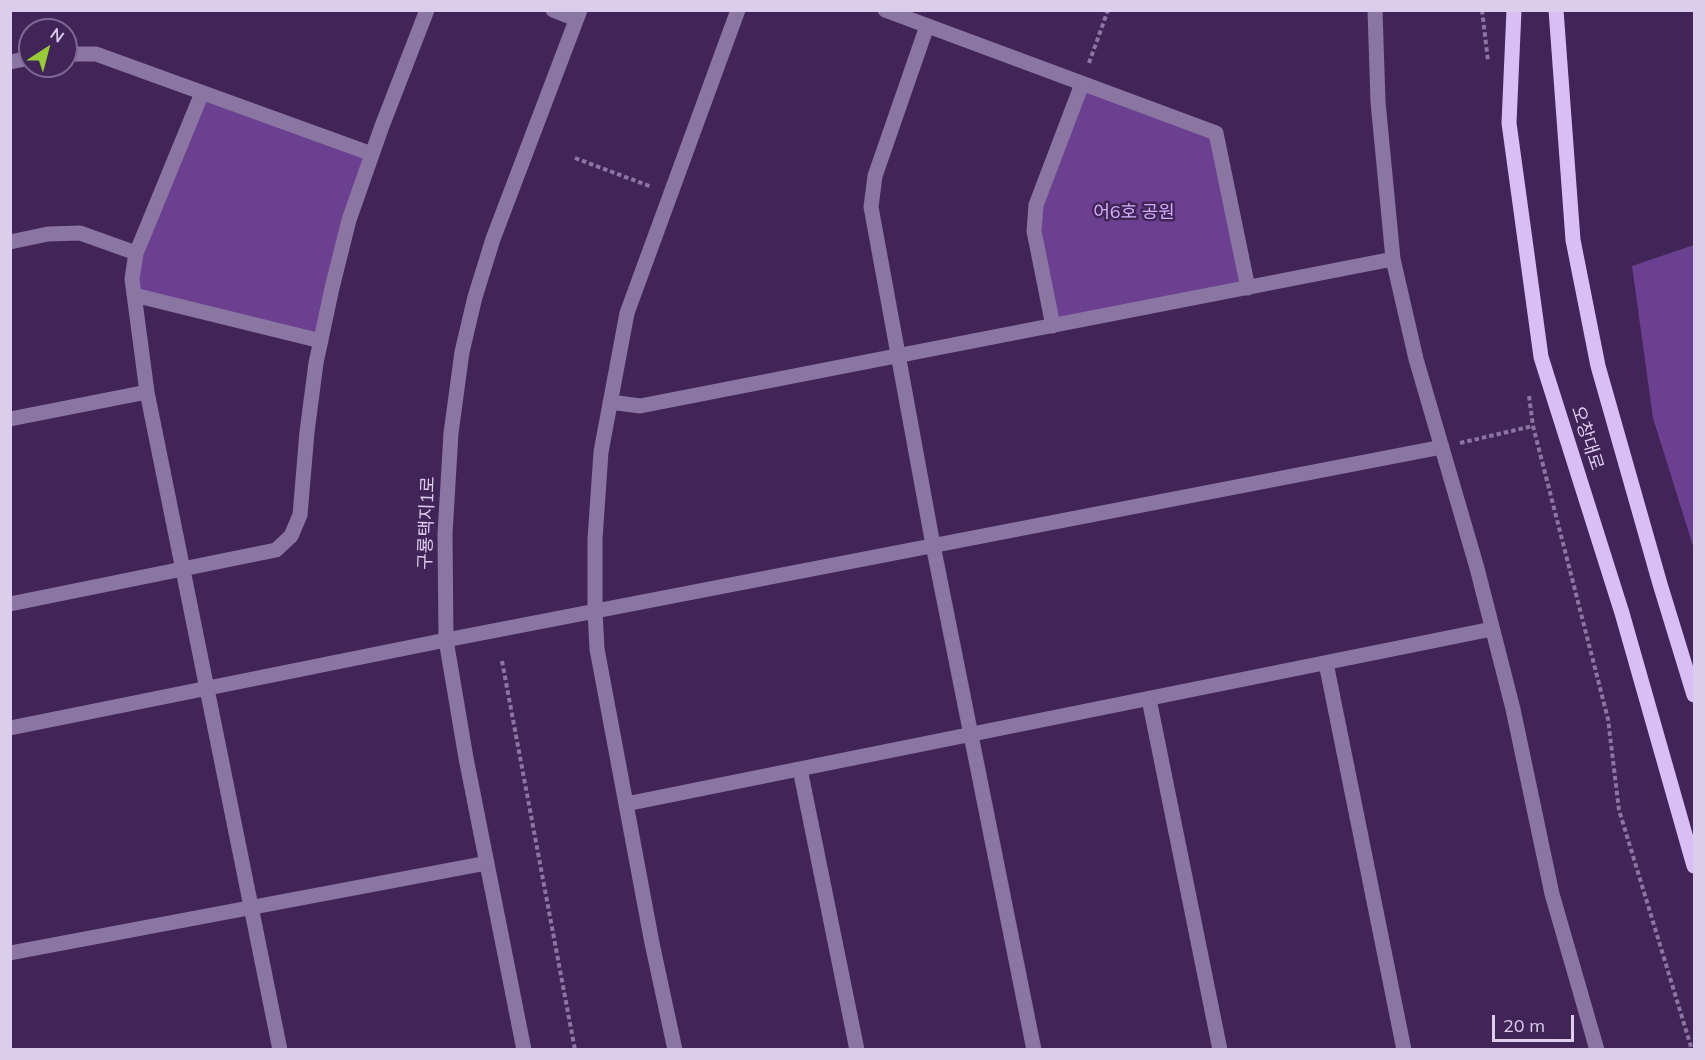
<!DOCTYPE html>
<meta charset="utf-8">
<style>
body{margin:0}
#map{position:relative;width:1705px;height:1060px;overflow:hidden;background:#412559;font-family:Mulish,sans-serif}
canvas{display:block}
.frame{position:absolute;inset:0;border:12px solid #dccded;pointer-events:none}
.north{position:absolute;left:18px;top:18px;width:60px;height:60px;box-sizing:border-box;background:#412559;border:2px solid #7f6894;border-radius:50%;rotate:36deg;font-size:16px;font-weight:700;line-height:24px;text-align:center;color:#dccded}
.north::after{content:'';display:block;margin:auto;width:21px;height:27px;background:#98cb36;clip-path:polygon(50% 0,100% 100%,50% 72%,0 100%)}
.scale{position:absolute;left:1492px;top:1015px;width:82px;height:27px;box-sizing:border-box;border:3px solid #dccded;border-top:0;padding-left:8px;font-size:18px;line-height:21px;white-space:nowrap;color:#dccded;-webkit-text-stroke:4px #412559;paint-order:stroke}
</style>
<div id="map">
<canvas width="1705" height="1060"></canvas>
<div class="frame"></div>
<div class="north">N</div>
<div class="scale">20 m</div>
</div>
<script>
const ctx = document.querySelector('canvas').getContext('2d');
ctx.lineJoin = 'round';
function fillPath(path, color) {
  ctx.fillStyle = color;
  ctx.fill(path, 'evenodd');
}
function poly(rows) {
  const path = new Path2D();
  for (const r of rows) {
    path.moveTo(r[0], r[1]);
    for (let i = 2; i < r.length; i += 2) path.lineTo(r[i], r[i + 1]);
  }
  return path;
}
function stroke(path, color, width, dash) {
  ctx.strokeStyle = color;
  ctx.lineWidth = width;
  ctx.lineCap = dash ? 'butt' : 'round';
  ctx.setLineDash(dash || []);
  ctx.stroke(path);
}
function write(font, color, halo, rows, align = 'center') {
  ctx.font = font + ' Mulish,"Noto Sans KR",sans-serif';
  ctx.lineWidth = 5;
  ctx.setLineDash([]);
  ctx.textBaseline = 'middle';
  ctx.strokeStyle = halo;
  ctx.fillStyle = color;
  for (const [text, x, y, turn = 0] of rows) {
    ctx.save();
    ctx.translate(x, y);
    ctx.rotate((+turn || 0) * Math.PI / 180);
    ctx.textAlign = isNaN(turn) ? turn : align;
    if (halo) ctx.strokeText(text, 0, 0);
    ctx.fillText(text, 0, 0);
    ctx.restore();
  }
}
fillPath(poly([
 [1082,84,1216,133,1248,288,1053,326,1036,205],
 [202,93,372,154,321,341,134,295,136,253],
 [1694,245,1694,549,1653,418,1632,266]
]), '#6b4090');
stroke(poly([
 [1482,10,1488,61],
 [1089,63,1108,10],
 [575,158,652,187],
 [1529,396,1533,426,1608,719,1619,810,1692,1050],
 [1460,443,1533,426],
 [502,661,575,1050]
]), '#8c76a1', 4, [4.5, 3]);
stroke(poly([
 [553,10,576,19],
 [885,10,1216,133,1248,288],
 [1375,10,1378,102,1393,259,1416,359,1477,568,1513,709,1552,894,1597,1050],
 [927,26,875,176,871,207,933,545,1034,1050],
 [66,54,96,54,372,154],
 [10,62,30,58],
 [202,93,142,239,136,253,132,279,147,392,280,1050],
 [10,242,48,234,80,233,136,253],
 [134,295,321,341],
 [1053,326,1034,231,1036,205,1082,84],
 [610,402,640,406,1393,259],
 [10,419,147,392],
 [10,604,276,550,291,536,300,515,307,432,316,363,332,288,349,220,382,126,427,10],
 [1326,663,1404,1050],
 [1149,699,1220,1050],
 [10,728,446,640,1442,447],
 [800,769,857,1050],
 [626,804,1492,629],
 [10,953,487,863],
 [524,1050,466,758,446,640,445,534,451,433,462,352,475,297,493,239,580,10],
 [675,1050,652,943,597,649,595,611,595,539,601,452,627,313,738,10]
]), '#8b75a2', 15);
stroke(poly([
 [1514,10,1509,123,1541,357,1622,613,1694,866],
 [1556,10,1573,240,1598,366,1660,584,1694,695]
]), '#d9bef5', 15);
write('18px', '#d4adfa', '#412559', [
 ["어6호 공원",1134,213]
]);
write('18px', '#dccded', '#412559', [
 ["오창대로",1587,438,72],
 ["구룡택지1로",427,523,-88]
]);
</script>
